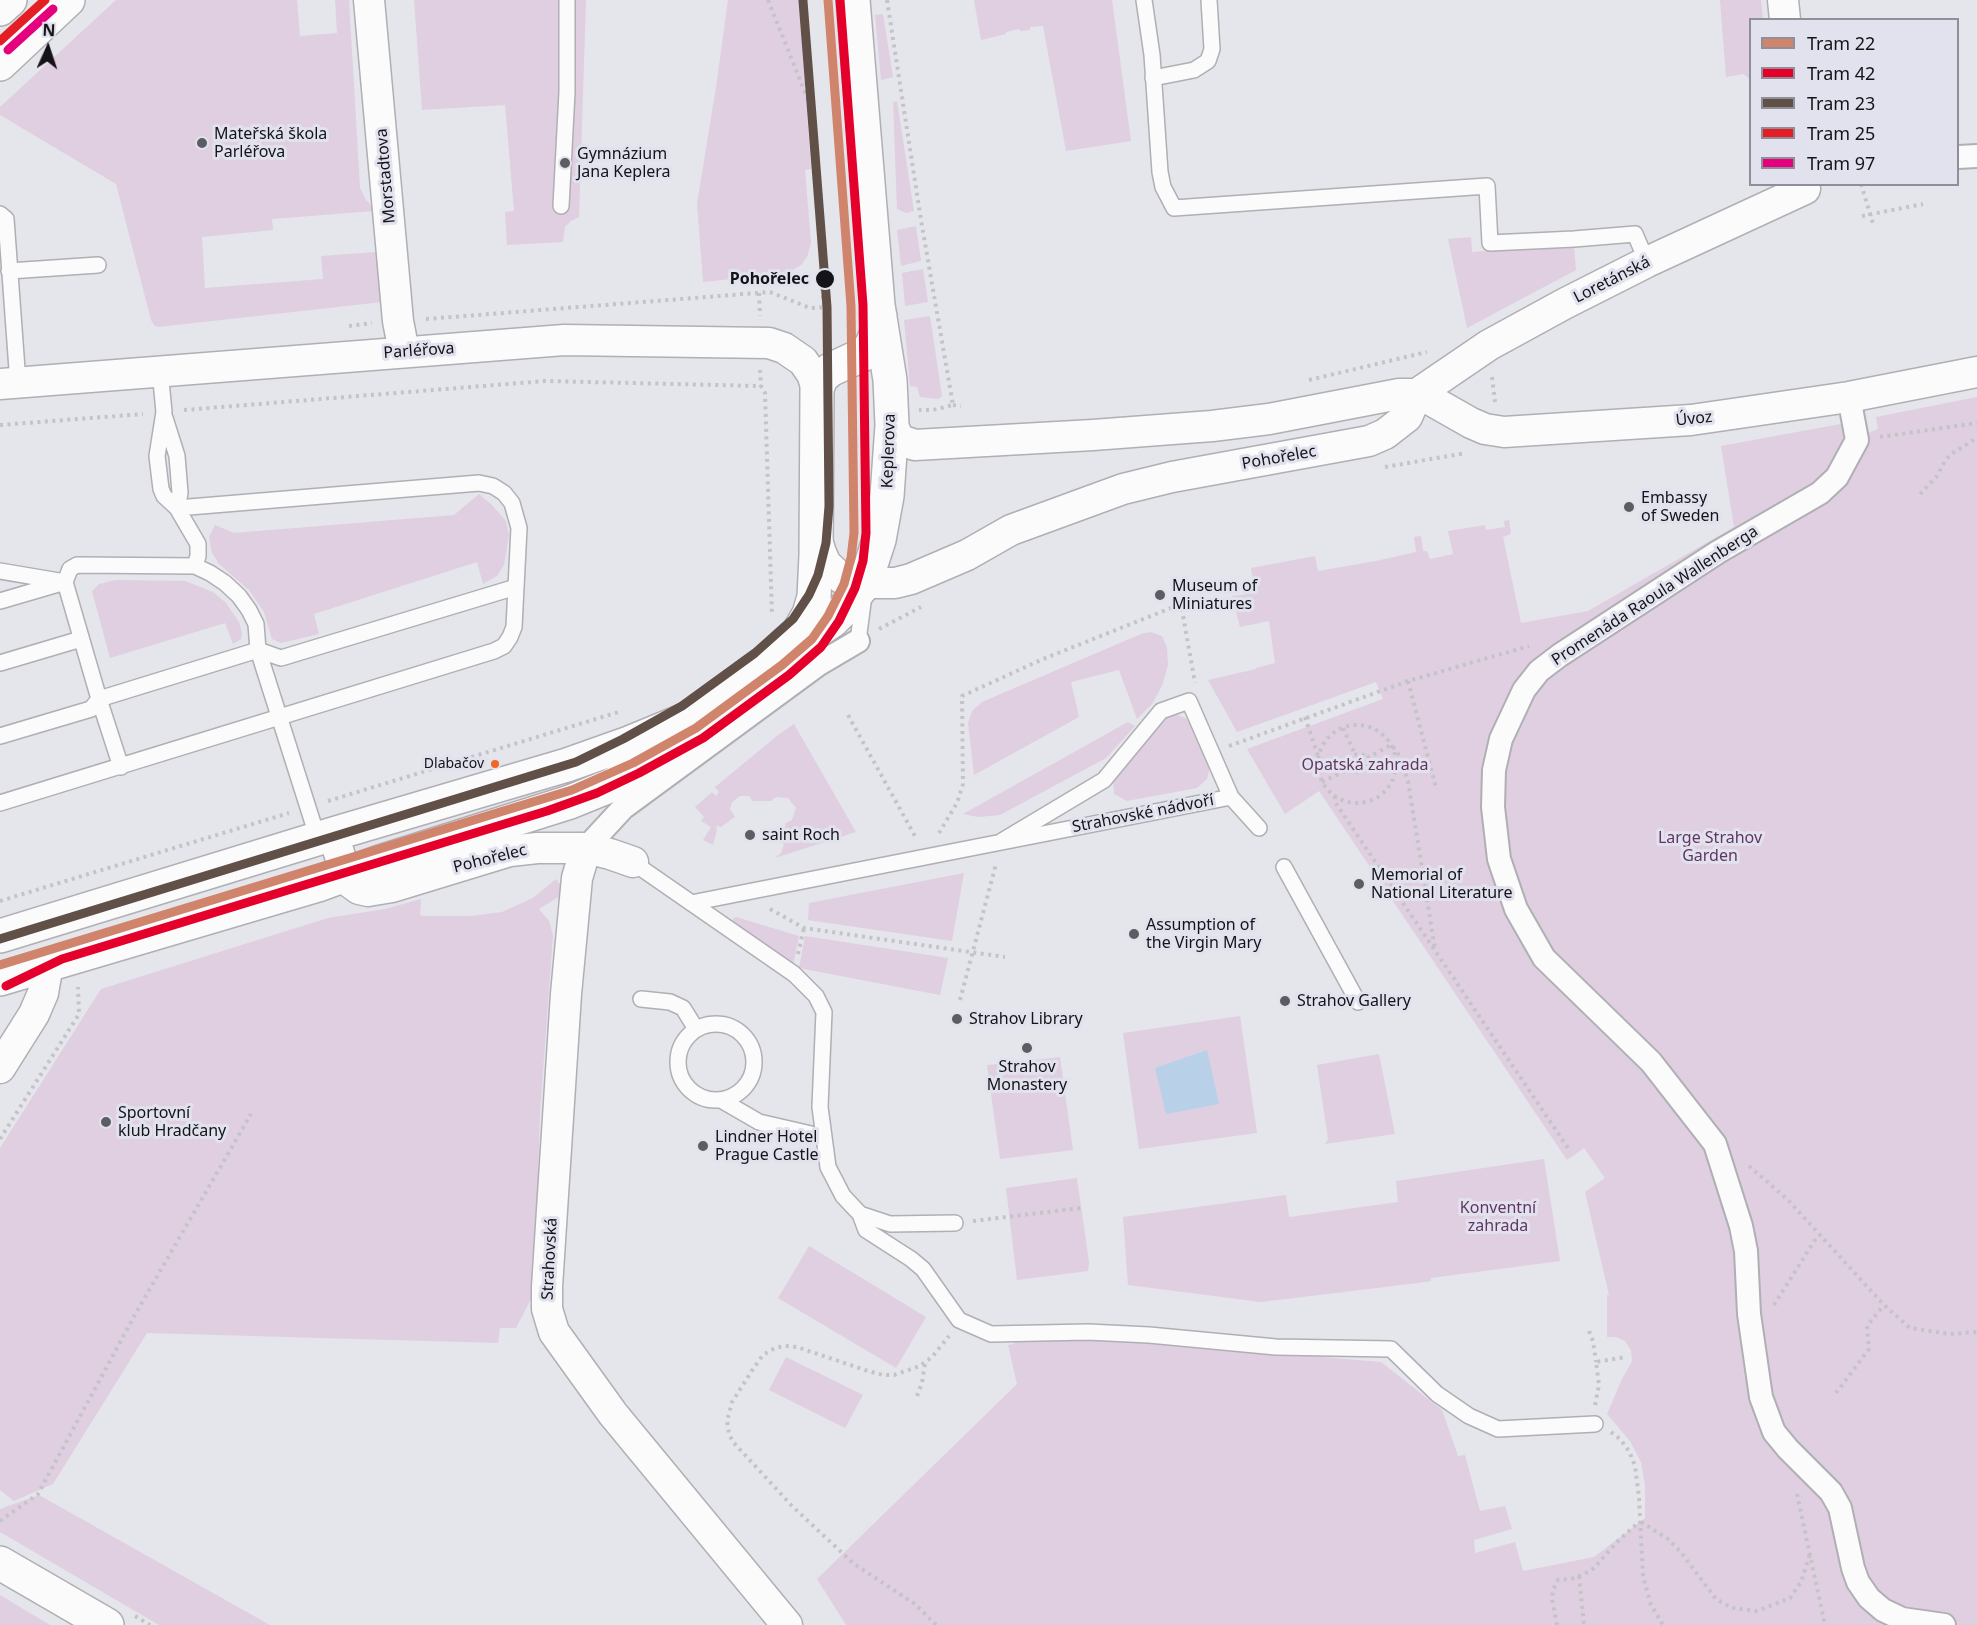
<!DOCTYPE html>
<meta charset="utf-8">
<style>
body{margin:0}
#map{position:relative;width:1977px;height:1625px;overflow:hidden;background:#e5e5ec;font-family:"Noto Sans",sans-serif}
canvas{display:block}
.legend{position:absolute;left:1749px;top:18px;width:210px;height:168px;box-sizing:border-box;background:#e2e2ef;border:2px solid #8f8f99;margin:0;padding:8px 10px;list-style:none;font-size:18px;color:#131318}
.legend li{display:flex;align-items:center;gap:12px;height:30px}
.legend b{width:30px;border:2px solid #8f8f99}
.north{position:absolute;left:18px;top:18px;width:60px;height:60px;-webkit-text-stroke:4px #e2e2ef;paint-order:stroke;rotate:3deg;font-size:16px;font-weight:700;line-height:24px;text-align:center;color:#131318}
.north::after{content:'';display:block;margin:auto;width:21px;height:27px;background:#131318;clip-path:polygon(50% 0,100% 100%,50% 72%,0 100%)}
</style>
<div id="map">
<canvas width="1977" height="1625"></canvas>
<ul class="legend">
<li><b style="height:8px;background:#d1846c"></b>Tram 22</li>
<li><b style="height:8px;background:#e4002b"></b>Tram 42</li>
<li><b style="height:8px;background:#605047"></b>Tram 23</li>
<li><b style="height:8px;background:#e31e25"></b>Tram 25</li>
<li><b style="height:8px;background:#e5007d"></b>Tram 97</li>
</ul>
<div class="north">N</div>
</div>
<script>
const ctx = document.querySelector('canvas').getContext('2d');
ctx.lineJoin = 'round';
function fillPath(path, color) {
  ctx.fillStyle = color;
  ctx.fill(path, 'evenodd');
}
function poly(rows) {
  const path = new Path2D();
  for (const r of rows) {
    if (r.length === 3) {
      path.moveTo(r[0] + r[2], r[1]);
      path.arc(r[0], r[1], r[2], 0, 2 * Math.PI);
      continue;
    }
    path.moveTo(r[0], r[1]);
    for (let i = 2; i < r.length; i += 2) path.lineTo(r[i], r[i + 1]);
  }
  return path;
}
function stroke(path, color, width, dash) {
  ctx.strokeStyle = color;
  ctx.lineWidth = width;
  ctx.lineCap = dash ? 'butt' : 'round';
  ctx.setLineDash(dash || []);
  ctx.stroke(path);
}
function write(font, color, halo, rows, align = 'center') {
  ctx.font = font + ' "Noto Sans",sans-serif';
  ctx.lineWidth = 6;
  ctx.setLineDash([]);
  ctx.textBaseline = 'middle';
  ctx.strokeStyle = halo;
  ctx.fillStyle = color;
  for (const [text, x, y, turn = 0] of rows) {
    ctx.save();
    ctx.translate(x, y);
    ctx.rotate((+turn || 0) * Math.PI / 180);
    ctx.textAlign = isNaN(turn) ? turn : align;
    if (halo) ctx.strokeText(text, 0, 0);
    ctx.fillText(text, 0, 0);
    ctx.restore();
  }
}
fillPath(poly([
 [116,0,297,0,300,36,337,33,335,0,349,0,360,188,366,200,378,212,382,302,158,327,154,325,151,320,116,184,0,115,0,107],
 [374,211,377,252,321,256,323,279,205,288,202,237,273,230,272,219],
 [414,0,586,0,579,217,571,221,565,227,563,242,507,245,505,212,514,211,505,105,422,110],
 [728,0,799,0,811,169,805,170,811,243,807,257,801,265,791,271,781,274,703,282,697,204,716,87],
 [974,0,1112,0,1131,141,1066,151,1043,26,1030,27,1030,30,1020,31,1019,29,1006,32,1006,34,981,40],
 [1720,0,1761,0,1763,19,1750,20,1750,79,1743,74,1726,77],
 [883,14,893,77,881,80,875,15],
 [897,101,914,211,906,213,897,209,893,102],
 [916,226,921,261,901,266,897,230],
 [1471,237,1472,252,1574,245,1576,270,1467,328,1448,239],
 [923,269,928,302,905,306,902,273],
 [930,316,942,396,938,399,920,397,917,387,910,386,904,320],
 [1977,397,1977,1625,846,1625,817,1579,1017,1384,1008,1345,1014,1344,1016,1338,1088,1337,1381,1362,1442,1410,1458,1456,1465,1455,1480,1511,1505,1506,1512,1529,1474,1540,1475,1553,1515,1542,1523,1571,1594,1557,1645,1518,1645,1486,1641,1462,1630,1441,1607,1414,1622,1379,1632,1361,1631,1350,1625,1341,1616,1337,1607,1337,1607,1295,1609,1295,1585,1192,1605,1178,1584,1148,1567,1160,1319,791,1285,814,1247,749,1383,699,1376,682,1237,732,1208,680,1256,669,1256,668,1275,663,1269,621,1240,627,1232,596,1255,593,1251,568,1315,556,1318,571,1376,561,1416,552,1414,537,1421,536,1423,551,1427,551,1430,559,1453,554,1448,531,1485,525,1486,530,1505,527,1504,521,1509,520,1511,534,1503,537,1521,623,1588,611,1734,527,1721,446,1862,420,1864,432,1868,433,1878,429,1876,417],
 [479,494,492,505,506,521,509,535,504,565,497,576,483,584,477,562,314,614,319,634,281,643,272,639,264,612,249,590,219,564,212,553,209,537,215,525,234,533,454,515],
 [115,580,185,581,213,592,226,603,239,622,242,633,241,639,233,644,225,623,110,658,92,591,99,584],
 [1151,632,1162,636,1167,648,1168,665,1162,686,1152,704,1137,719,1119,670,1071,682,1079,717,974,775,968,723,972,711,982,702,1141,634],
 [1177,715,1187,719,1210,767,1207,779,1197,788,1127,801,1114,794,1113,779,1166,717],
 [1128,722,1135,726,1106,758,1000,815,978,817,963,814],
 [794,724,856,832,775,858,781,853,784,845,781,841,786,823,792,820,796,808,788,798,776,797,771,801,752,801,750,796,740,796,732,802,730,809,735,817,721,827,716,826,717,830,713,845,703,840,711,827,701,821,704,817,695,807,712,792,716,796,719,792,715,787,778,735],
 [964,873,952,941,808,920,809,903],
 [556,879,559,883,564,883,563,894,539,909,549,921,553,936,540,1112,535,1280,532,1297,516,1328,500,1328,498,1343,147,1333,53,1484,14,1501,0,1490,0,1148,101,989,328,918,385,909,421,899,420,915,423,916,471,916,502,912,533,898],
 [736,917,799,936,793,965,732,923,732,920],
 [805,936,948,958,940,995,799,968],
 [1240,1016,1257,1133,1139,1149,1123,1033],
 [1379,1054,1395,1134,1325,1144,1328,1139,1317,1065],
 [1060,1057,1073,1150,1000,1159,987,1065],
 [1544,1159,1560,1261,1431,1278,1431,1281,1418,1283,1261,1302,1128,1285,1123,1217,1286,1195,1289,1217,1398,1202,1396,1181],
 [1077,1178,1089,1262,1088,1271,1017,1280,1006,1188],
 [809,1246,926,1317,896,1368,778,1298],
 [786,1357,863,1395,845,1428,769,1390],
 [39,1495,270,1625,159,1625,0,1532,0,1509],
 [0,1595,50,1625,0,1625]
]), '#dfcfe1');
fillPath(poly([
 [1207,1050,1219,1104,1166,1114,1155,1068]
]), '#b8d1e8');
const service = poly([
 [1144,0,1152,55,1160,172,1163,187,1174,208,1487,186,1490,243,1574,239,1635,234,1647,262],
 [1153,78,1194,70,1208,61,1212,49,1209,0],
 [561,206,567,92,567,0],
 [0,214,6,219,18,383],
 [9,271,98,265],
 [165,418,177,456,180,493,177,508],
 [177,508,479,483,493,486,504,493,512,503,519,528,516,587,281,658,258,650,318,839],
 [0,571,65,582,99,699,91,709,0,736],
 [0,601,65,582,70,569,77,565,195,566,198,556,198,544,177,508,164,496,161,489,157,456,164,412,160,371],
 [858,641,864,595],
 [0,663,81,639],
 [121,767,99,699,258,650,256,624,249,610,239,596,225,583,210,573,195,566],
 [1231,797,1259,828],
 [0,803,494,651,504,646,510,637,514,627,516,587],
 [638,866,794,974,816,996,824,1012,820,1107,828,1167,843,1196,860,1214,866,1230,911,1259,923,1269,959,1320,991,1334,1088,1332,1149,1335,1276,1347,1391,1349,1437,1394,1469,1416,1498,1429,1595,1424],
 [1284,867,1358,1002],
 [691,903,1231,797,1189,701,1161,711,1104,780,1002,841],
 [641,999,670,1002,683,1008,696,1029],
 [716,1062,38],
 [721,1100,759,1122,824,1137],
 [860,1214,890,1224,955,1223]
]);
const pedestrian = poly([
 [1958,157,1977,156],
 [1849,397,1857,440,1837,477,1820,493,1718,552,1560,655,1539,671,1524,690,1501,739,1494,770,1493,807,1499,859,1516,909,1544,958,1651,1062,1715,1144,1741,1226,1746,1251,1749,1314,1761,1397,1774,1432,1788,1449,1831,1492,1840,1508,1853,1568,1858,1582,1869,1598,1883,1610,1902,1619,1944,1625],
 [586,848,623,808,819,664,858,641]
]);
const minor = poly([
 [369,0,398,321,404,352],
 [1783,0,1785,20],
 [0,384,564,340,769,343,784,348,803,361,812,374,817,389],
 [1417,394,1489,345,1564,304,1647,262,1805,189,1804,184],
 [892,425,900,440,915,445,1093,435,1212,426,1269,419,1399,394,1417,394,1427,398,1471,423,1485,429,1504,432,1691,420,1849,397,1977,372],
 [816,537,821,553,826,564,841,578,865,583,895,583,911,579,967,555,1011,530,1123,489,1172,477,1369,441,1385,434,1407,417,1417,394],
 [333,834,348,881,359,889,368,891,392,887,510,851,537,848,586,848,610,854,633,862],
 [586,848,577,878,566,994,547,1287,547,1309,554,1332,613,1414,787,1625],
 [0,1068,34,1014,43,993,48,964]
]);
const secondary = poly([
 [0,9,10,0],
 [0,64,68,0],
 [790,647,809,614,814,597,816,555,817,389,821,378,830,370,862,355,870,348,877,333,880,316],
 [0,936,333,834,567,765,629,743,685,720],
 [0,979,318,885,380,862,570,802,612,785,647,764,709,710,793,647,832,621,846,607,865,583,879,540,887,496,892,425,890,380,878,305,853,0],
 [0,1563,107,1625]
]);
stroke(service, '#afafb4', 18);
stroke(pedestrian, '#afafb4', 26);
stroke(minor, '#afafb4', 33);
stroke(secondary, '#afafb4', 36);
stroke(poly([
 [768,0,808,100],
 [803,0,814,168],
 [887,0,921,220,953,405,933,410,919,410],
 [1861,184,1873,224],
 [1862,216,1923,204],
 [822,288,824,307],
 [759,293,760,316],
 [426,319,770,292,810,308,831,307],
 [349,326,372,323],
 [760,370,761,386,765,393,772,616],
 [1492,377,1495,402],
 [1309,380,1427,352],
 [953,405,961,406],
 [184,410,545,381,761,386],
 [0,425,143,414],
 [1880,437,1977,423],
 [1385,467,1466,453],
 [1920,494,1937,476,1945,461,1951,454,1977,438],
 [1183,594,1181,604,1195,683],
 [879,629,921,607],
 [1408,681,1436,788],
 [848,715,916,838],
 [1305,717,1318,756],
 [1357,764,39],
 [1343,728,1355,754],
 [1229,746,1408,681,1529,646],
 [1359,763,9],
 [1367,758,1391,745,1397,751,1408,781,1435,949],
 [1322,782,1351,768],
 [1335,796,1335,802,1570,1151],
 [328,801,622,711],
 [939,833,957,803,963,784,962,696,1043,659,1181,604],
 [0,901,289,813],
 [770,909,804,928,1005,957],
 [798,954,804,928],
 [960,1000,996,864],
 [0,1139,79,1014,78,987],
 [1749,1166,1788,1200,1884,1305,1910,1328,1950,1334,1977,1332],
 [973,1221,1081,1208],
 [1774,1305,1818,1235],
 [1589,1331,1593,1341,1596,1362],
 [1836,1393,1869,1349,1867,1326,1884,1305],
 [917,1396,922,1383,925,1363],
 [1595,1405,1599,1385,1596,1362,1626,1357],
 [1611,1432,1620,1439,1629,1451,1635,1466,1639,1497,1643,1576,1651,1605,1663,1625],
 [1797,1494,1825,1625],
 [0,1521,38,1494,137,1311,251,1114],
 [1641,1522,1668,1539,1680,1551,1716,1599,1732,1608,1757,1611,1790,1598,1801,1582,1810,1554],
 [1579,1576,1584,1625],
 [135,1616,150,1625],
 [936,1625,915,1604,854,1564,792,1506,733,1442,729,1434,727,1421,732,1402,753,1369,763,1355,775,1348,785,1346,797,1347,868,1371,883,1375,894,1375,920,1366,932,1357,949,1336],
 [1557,1625,1552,1599,1553,1590,1558,1580,1571,1579,1583,1575,1594,1568,1617,1542,1639,1522]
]), '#c4c4c7', 4, [3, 4.5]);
stroke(service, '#fbfbfc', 15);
stroke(pedestrian, '#fbfbfc', 22);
stroke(minor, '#fbfbfc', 30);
stroke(secondary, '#fbfbfc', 33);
stroke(poly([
 [0,965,572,790,633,763,696,728,782,665,812,639,828,616,844,584,851,558,854,533,851,306,828,0]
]), '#d1846c', 9);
stroke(poly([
 [6,986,62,959,547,811,597,793,639,773,703,738,789,675,821,647,839,621,855,588,863,561,866,533,863,305,840,0]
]), '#e4002b', 9);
stroke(poly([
 [0,939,576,762,623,739,682,706,755,653,793,619,809,595,818,575,826,543,829,506,827,307,803,1]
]), '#605047', 9);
stroke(poly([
 [0,41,45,0]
]), '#e31e25', 9);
stroke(poly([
 [8,50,53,9]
]), '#e5007d', 9);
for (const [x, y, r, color] of [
 [202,143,6,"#5c5c62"],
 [565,163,6,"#5c5c62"],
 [825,279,10,"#131318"],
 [1629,507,6,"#5c5c62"],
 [1160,595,6,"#5c5c62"],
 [495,764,5,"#f26522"],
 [750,835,6,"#5c5c62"],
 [1359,884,6,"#5c5c62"],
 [1134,934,6,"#5c5c62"],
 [1285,1001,6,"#5c5c62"],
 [957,1019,6,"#5c5c62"],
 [1027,1048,6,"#5c5c62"],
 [106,1122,6,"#5c5c62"],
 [703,1146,6,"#5c5c62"]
]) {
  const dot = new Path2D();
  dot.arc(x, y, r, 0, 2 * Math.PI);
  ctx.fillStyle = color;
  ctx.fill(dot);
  stroke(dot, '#e2e2ef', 2);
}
write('14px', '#131318', '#e2e2ef', [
 ["Dlabačov",484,764]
], 'right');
write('16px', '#131318', '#e2e2ef', [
 ["Mateřská škola",214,134],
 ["Parléřova",214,152],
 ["Gymnázium",577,154],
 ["Jana Keplera",577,172],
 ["Embassy",1641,498],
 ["of Sweden",1641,516],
 ["Museum of",1172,586],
 ["Miniatures",1172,604],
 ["saint Roch",762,835],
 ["Memorial of",1371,875],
 ["National Literature",1371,893],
 ["Assumption of",1146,925],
 ["the Virgin Mary",1146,943],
 ["Strahov Gallery",1297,1001],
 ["Strahov Library",969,1019],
 ["Strahov",1027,1067,"center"],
 ["Monastery",1027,1085,"center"],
 ["Sportovní",118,1113],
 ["klub Hradčany",118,1131],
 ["Lindner Hotel",715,1137],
 ["Prague Castle",715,1155]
], 'left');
write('16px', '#131318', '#e2e2ef', [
 ["Morstadtova",386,176,-95],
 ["Loretánská",1612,280,-27],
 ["Parléřova",419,351,-4],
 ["Úvoz",1694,419,-6],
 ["Keplerova",889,451,-88],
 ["Pohořelec",1279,458,-10],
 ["Promenáda Raoula Wallenberga",1655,596,-33],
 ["Strahovské nádvoří",1143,814,-11],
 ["Pohořelec",490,859,-14],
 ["Strahovská",550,1259,-87]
]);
write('bold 16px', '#131318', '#e2e2ef', [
 ["Pohořelec",809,279]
], 'right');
write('16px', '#613660', '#e2e2ef', [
 ["Opatská zahrada",1365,765],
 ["Large Strahov",1710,838],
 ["Garden",1710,856],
 ["Konventní",1498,1208],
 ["zahrada",1498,1226]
]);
</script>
